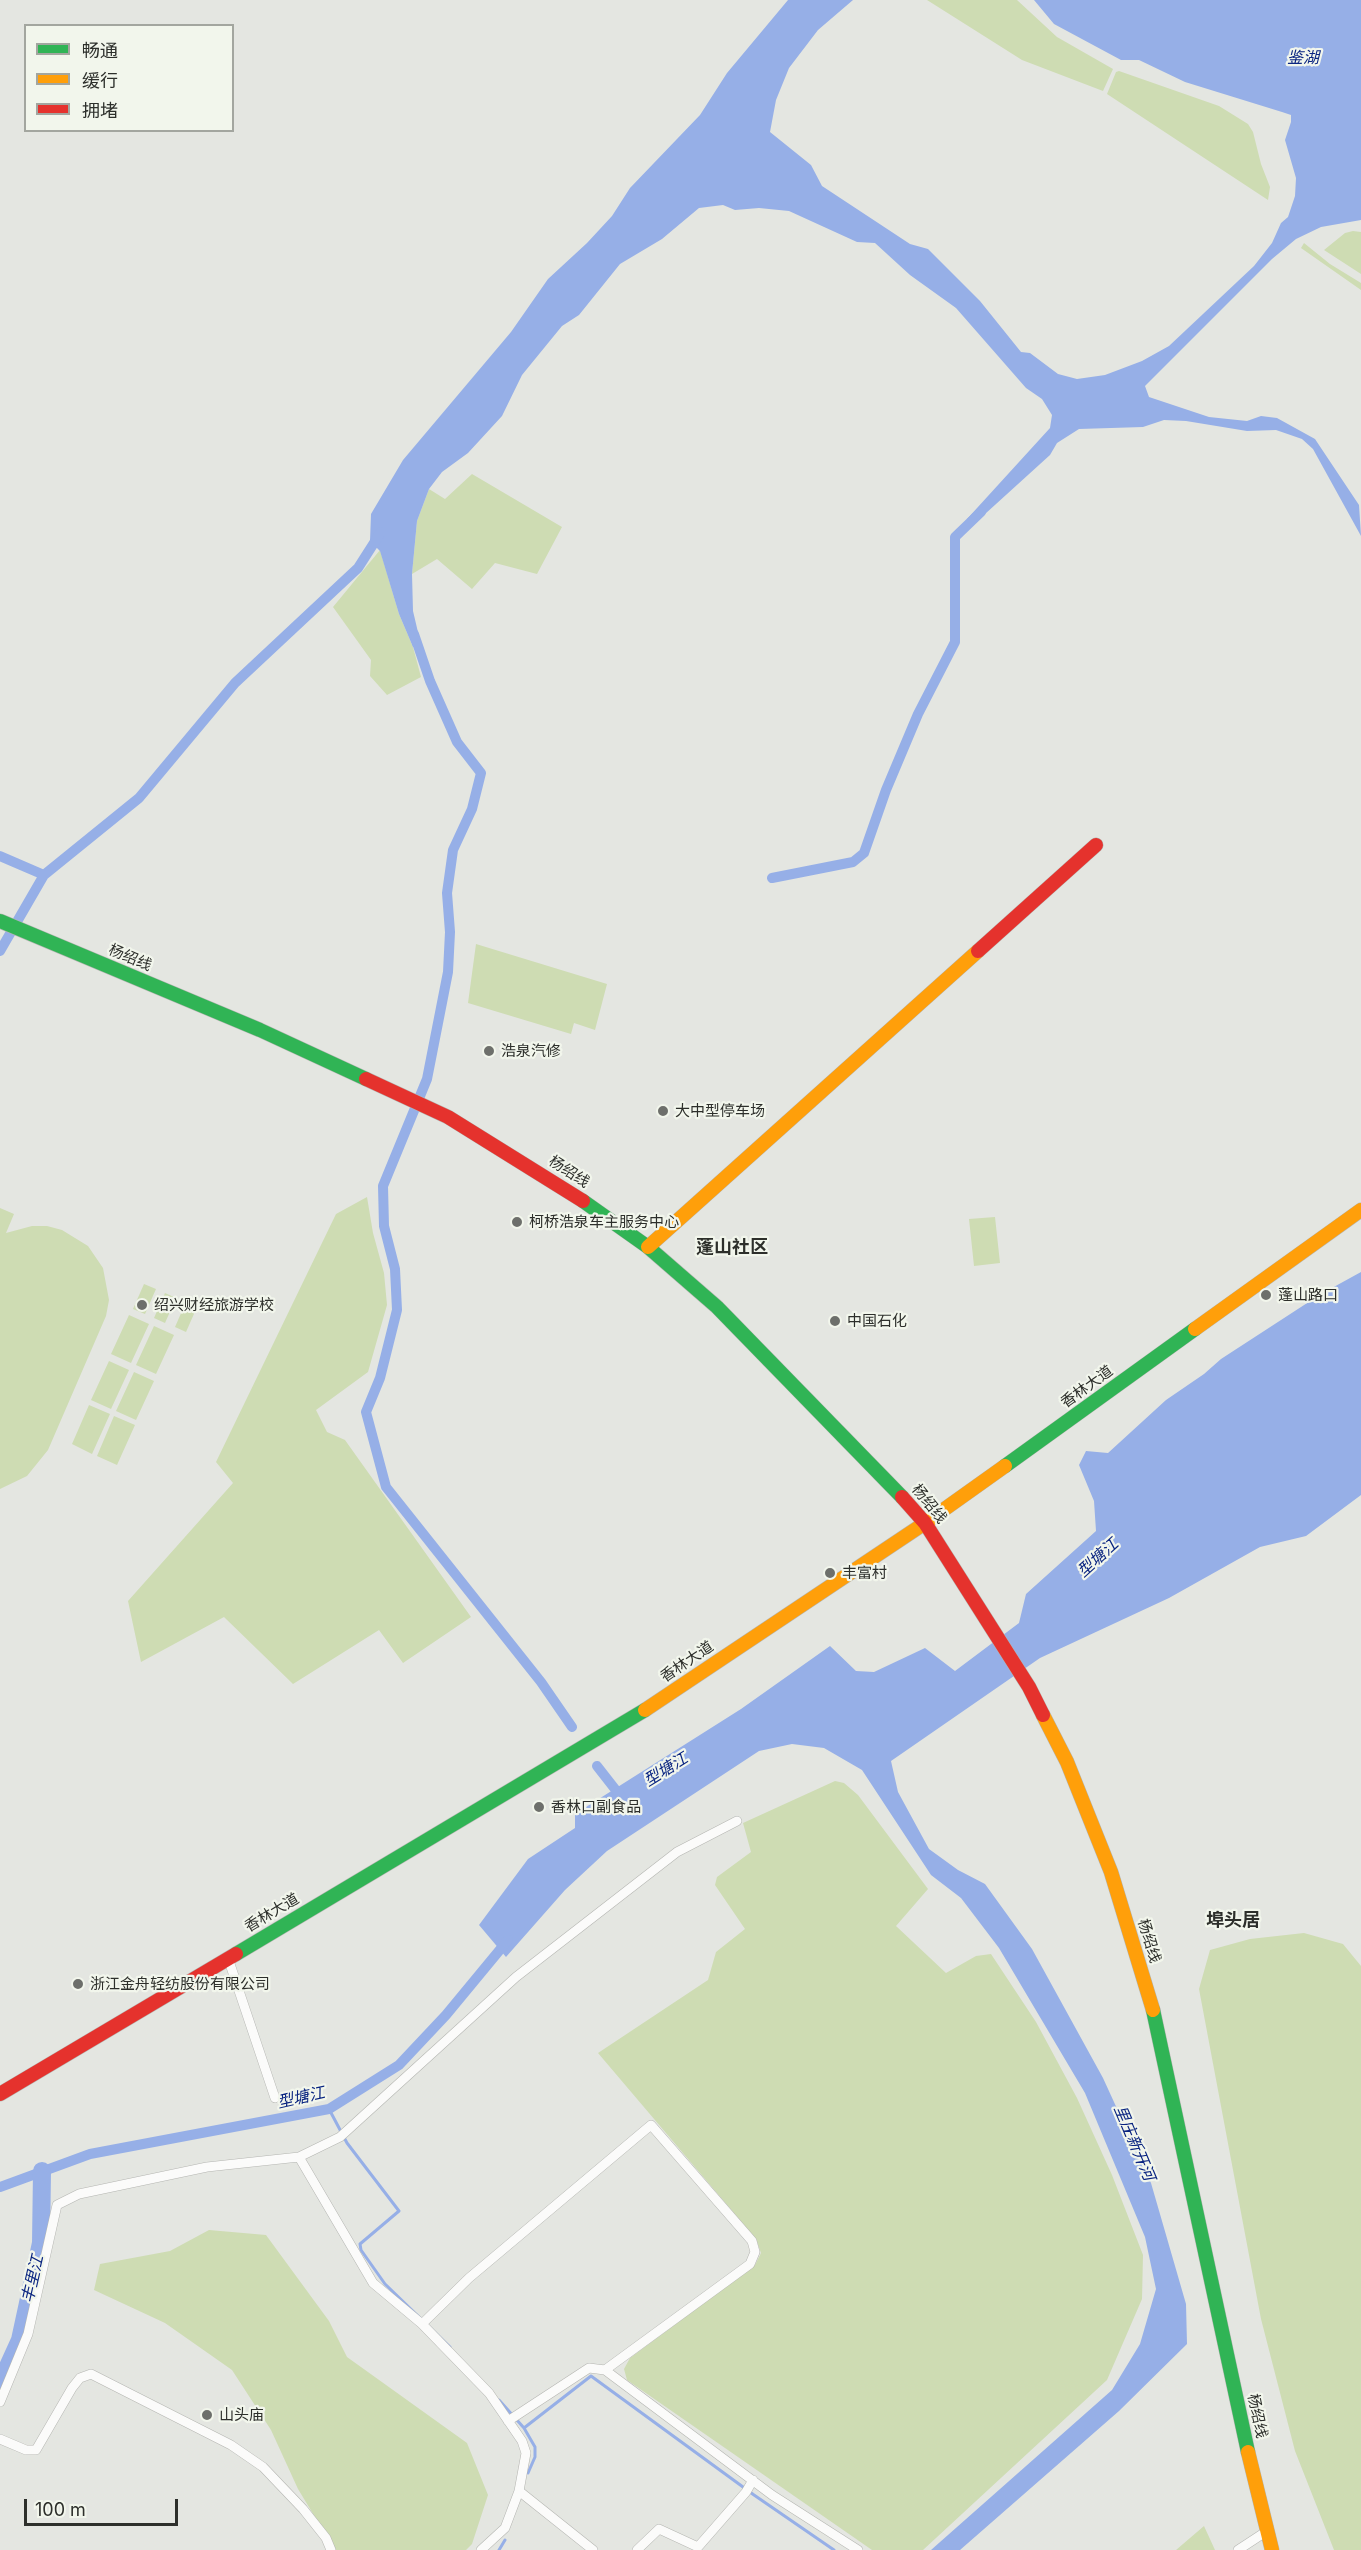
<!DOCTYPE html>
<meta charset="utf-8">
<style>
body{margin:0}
#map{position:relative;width:1361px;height:2550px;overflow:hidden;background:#e4e6e1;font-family:Inter,"Noto Sans SC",sans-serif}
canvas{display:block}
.legend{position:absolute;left:24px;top:24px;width:210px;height:108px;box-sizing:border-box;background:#f2f6ec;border:2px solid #a3a69f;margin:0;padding:8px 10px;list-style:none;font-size:18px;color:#2d2f2b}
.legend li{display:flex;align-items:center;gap:12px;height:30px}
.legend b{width:30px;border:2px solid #a3a69f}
.scale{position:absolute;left:24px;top:2499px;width:154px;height:27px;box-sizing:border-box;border:3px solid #2d2f2b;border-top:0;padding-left:8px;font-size:18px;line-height:21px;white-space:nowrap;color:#2d2f2b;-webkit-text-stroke:4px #f2f6ec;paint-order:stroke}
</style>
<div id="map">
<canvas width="1361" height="2550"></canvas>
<ul class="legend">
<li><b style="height:8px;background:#30b455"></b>畅通</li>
<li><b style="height:8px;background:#ff9f0a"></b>缓行</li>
<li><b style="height:8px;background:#e5322d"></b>拥堵</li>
</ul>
<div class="scale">100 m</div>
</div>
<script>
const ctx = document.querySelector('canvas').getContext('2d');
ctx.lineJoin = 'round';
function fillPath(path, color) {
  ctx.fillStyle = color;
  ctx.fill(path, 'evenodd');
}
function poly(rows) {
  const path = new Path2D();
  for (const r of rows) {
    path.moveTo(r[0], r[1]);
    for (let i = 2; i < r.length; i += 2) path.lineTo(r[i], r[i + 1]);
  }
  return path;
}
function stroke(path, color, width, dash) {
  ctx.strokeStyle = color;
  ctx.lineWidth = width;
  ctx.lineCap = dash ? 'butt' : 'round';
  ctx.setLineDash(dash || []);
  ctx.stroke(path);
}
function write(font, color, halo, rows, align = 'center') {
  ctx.font = font + ' Inter,"Noto Sans SC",sans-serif';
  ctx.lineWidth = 4.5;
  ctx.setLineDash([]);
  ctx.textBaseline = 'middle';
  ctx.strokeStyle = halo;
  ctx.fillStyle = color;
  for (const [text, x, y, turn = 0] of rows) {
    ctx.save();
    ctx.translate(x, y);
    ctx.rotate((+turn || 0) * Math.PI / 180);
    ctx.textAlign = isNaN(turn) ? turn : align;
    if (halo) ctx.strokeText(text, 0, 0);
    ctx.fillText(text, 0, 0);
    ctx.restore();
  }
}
fillPath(poly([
 [927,0,1017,0,1057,37,1113,69,1103,91,1022,60],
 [1119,71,1219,106,1248,124,1253,132,1261,164,1270,187,1268,200,1107,94,1116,72],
 [1353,231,1361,232,1361,274,1324,250,1345,233],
 [1304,243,1330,264,1361,283,1361,290,1301,248],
 [472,474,562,527,537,574,495,563,472,589,437,559,412,574,417,521,429,489,445,499],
 [380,550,399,614,413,647,421,677,387,695,370,676,371,660,333,607],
 [476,944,607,984,595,1030,574,1023,571,1034,468,1003],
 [367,1197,373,1233,384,1273,387,1305,368,1372,316,1410,327,1432,345,1440,471,1617,403,1663,379,1630,293,1684,224,1617,141,1662,128,1601,233,1483,216,1462,336,1214],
 [0,1208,14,1214,6,1233,32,1226,47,1226,62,1230,88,1246,103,1268,109,1300,106,1316,48,1450,27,1476,0,1489],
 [995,1217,1000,1263,974,1266,969,1219],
 [144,1284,156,1289,145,1314,133,1309],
 [165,1293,176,1298,165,1323,154,1318],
 [186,1302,197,1307,186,1332,175,1327],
 [129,1315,149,1324,131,1363,111,1354],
 [154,1326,174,1335,156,1374,136,1365],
 [109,1361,129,1370,111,1409,91,1400],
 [134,1372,154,1381,136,1420,116,1411],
 [89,1405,110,1414,92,1454,72,1444],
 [114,1416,135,1425,117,1465,97,1456],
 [835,1781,844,1783,858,1795,928,1889,896,1926,946,1973,976,1956,991,1954,1036,2022,1077,2098,1112,2175,1143,2255,1142,2299,1107,2380,923,2550,872,2550,627,2380,624,2369,630,2358,755,2265,761,2253,756,2239,598,2053,708,1980,716,1952,745,1929,715,1885,717,1877,751,1852,743,1823],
 [1304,1933,1343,1944,1361,1966,1361,2550,1334,2550,1295,2451,1261,2319,1199,1989,1210,1950,1250,1939],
 [209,2230,266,2235,329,2321,347,2357,467,2443,488,2495,472,2544,466,2550,335,2550,298,2489,271,2430,232,2370,165,2323,94,2290,100,2264,170,2251],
 [1204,2526,1215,2550,1176,2550]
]), '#cedcb3');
fillPath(poly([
 [788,0,853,0,818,30,789,68,776,100,770,132,811,165,822,186,910,244,928,249,980,301,1021,352,1030,353,1058,374,1077,379,1105,375,1142,361,1169,346,1254,266,1272,243,1281,223,1288,217,1295,196,1296,178,1285,140,1291,122,1291,115,1282,112,1185,82,1139,60,1121,60,1054,24,1034,0,1361,0,1361,220,1321,227,1296,239,1272,259,1145,386,1149,397,1209,417,1247,421,1261,416,1277,418,1315,439,1359,505,1361,536,1313,449,1302,439,1276,430,1247,431,1186,421,1164,420,1143,427,1079,429,1057,443,1050,455,974,524,967,519,1050,428,1052,415,1042,399,1026,388,956,308,910,275,875,243,857,242,789,211,759,208,735,210,723,205,699,208,662,239,620,264,579,315,562,326,522,375,502,416,468,453,442,472,429,489,417,521,412,574,413,611,421,645,413,647,399,614,380,551,370,541,371,514,403,460,511,332,548,279,587,243,612,216,630,188,700,115,727,73],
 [1361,1272,1361,1495,1306,1536,1260,1547,1169,1598,1040,1658,891,1761,898,1792,929,1849,958,1870,985,1884,1032,1949,1103,2078,1151,2183,1186,2304,1187,2344,1119,2411,960,2550,931,2550,1112,2390,1140,2344,1156,2289,1145,2237,1085,2093,999,1948,961,1898,931,1875,862,1770,824,1748,792,1744,759,1751,607,1851,565,1890,506,1957,479,1925,528,1859,575,1828,575,1814,741,1709,830,1646,856,1671,874,1672,925,1648,955,1671,1019,1623,1026,1594,1096,1531,1094,1501,1079,1465,1086,1451,1108,1453,1166,1400,1204,1374,1221,1359,1321,1294]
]), '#96afe7');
stroke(poly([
 [329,2109,347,2143,399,2211,360,2244,361,2250,385,2284,450,2347],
 [499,2400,524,2428,535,2447,535,2457,528,2473],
 [524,2428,591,2376,754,2495,834,2550],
 [499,2550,505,2540]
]), '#96afe7', 3);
stroke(poly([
 [414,634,430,681,457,742,481,773,472,809,453,850,447,893,450,932,448,972,427,1079,383,1186,384,1226,395,1269,397,1310,380,1378,366,1412,386,1487,541,1682,572,1727],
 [0,856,44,875,139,798,235,683,358,568,381,532],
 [772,878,853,862,864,853,886,790,918,714,955,642,955,537,981,512],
 [0,951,44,875],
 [597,1766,622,1798],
 [0,2187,90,2154,329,2109,399,2065,446,2015,508,1940]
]), '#96afe7', 10);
stroke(poly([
 [0,2384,20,2340,41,2243,42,2171]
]), '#96afe7', 18);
const street = poly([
 [228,1958,275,2098],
 [299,2157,373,2283,422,2324,489,2393,522,2441,526,2453,519,2491,505,2528,481,2550],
 [422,2324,469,2278,651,2125,752,2241,755,2252,750,2264,605,2370,772,2495,858,2550],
 [0,2402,28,2334,57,2205,79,2194,207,2167,299,2157,340,2137,516,1977,677,1852,737,1821],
 [508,2421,589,2368,605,2370],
 [0,2439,26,2450,36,2450,72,2388,80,2378,91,2374,231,2445,263,2467,303,2509,326,2538,331,2550],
 [519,2491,593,2550],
 [637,2550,659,2529,698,2547,746,2492,753,2480],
 [1238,2550,1267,2531]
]);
const fast = poly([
 [0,921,260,1030,366,1079],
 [583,1201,648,1247,717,1307,902,1497],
 [1005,1466,1195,1329],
 [236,1954,645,1710],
 [1153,2010,1248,2452]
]);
const slow = poly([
 [648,1247,978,951],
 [1195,1329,1361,1210],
 [645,1710,925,1523,1005,1466],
 [1043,1715,1067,1762,1111,1872,1153,2010],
 [1248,2452,1272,2550]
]);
const jam = poly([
 [978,951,1096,845],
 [366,1079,448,1117,583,1201],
 [902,1497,925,1523,1029,1687,1043,1715],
 [0,2094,236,1954]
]);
stroke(street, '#b4b5b1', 10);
stroke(fast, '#b4b5b1', 15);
stroke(slow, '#b4b5b1', 15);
stroke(jam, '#b4b5b1', 15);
stroke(street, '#fbfbfa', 9);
stroke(fast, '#30b455', 14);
stroke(slow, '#ff9f0a', 14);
stroke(jam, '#e5322d', 14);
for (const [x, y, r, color] of [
 [489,1051,6,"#6d6f6b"],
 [663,1111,6,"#6d6f6b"],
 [517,1222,6,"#6d6f6b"],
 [1266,1295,6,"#6d6f6b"],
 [142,1305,6,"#6d6f6b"],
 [835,1321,6,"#6d6f6b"],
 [830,1573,6,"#6d6f6b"],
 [539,1807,6,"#6d6f6b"],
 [78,1984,6,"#6d6f6b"],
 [207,2415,6,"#6d6f6b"]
]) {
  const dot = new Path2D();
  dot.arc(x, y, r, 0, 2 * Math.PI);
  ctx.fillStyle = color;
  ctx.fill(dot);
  stroke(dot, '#f2f6ec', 2);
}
write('15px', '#2d2f2b', '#f2f6ec', [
 ["杨绍线",130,958,23],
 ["杨绍线",569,1172,33],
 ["香林大道",1087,1387,-36],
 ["杨绍线",929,1504,51],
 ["香林大道",687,1662,-34],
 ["香林大道",272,1913,-31],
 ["杨绍线",1149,1941,73],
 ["杨绍线",1257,2416,78]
]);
write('15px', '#2d2f2b', '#f2f6ec', [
 ["浩泉汽修",501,1051],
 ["大中型停车场",675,1111],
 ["柯桥浩泉车主服务中心",529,1222],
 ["蓬山路口",1278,1295],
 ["绍兴财经旅游学校",154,1305],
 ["中国石化",847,1321],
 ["丰富村",842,1573],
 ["香林口副食品",551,1807],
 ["浙江金舟轻纺股份有限公司",90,1984],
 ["山头庙",219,2415]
], 'left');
write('italic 16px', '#0a2581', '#f2f6ec', [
 ["鉴湖",1303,58],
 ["型塘江",1098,1558,-42],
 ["型塘江",666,1770,-32],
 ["型塘江",301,2098,-13],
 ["里庄新开河",1134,2143,67],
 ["丰里江",33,2279,-77]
]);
write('bold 18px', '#2d2f2b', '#f2f6ec', [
 ["蓬山社区",732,1248],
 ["埠头居",1233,1921]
]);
</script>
